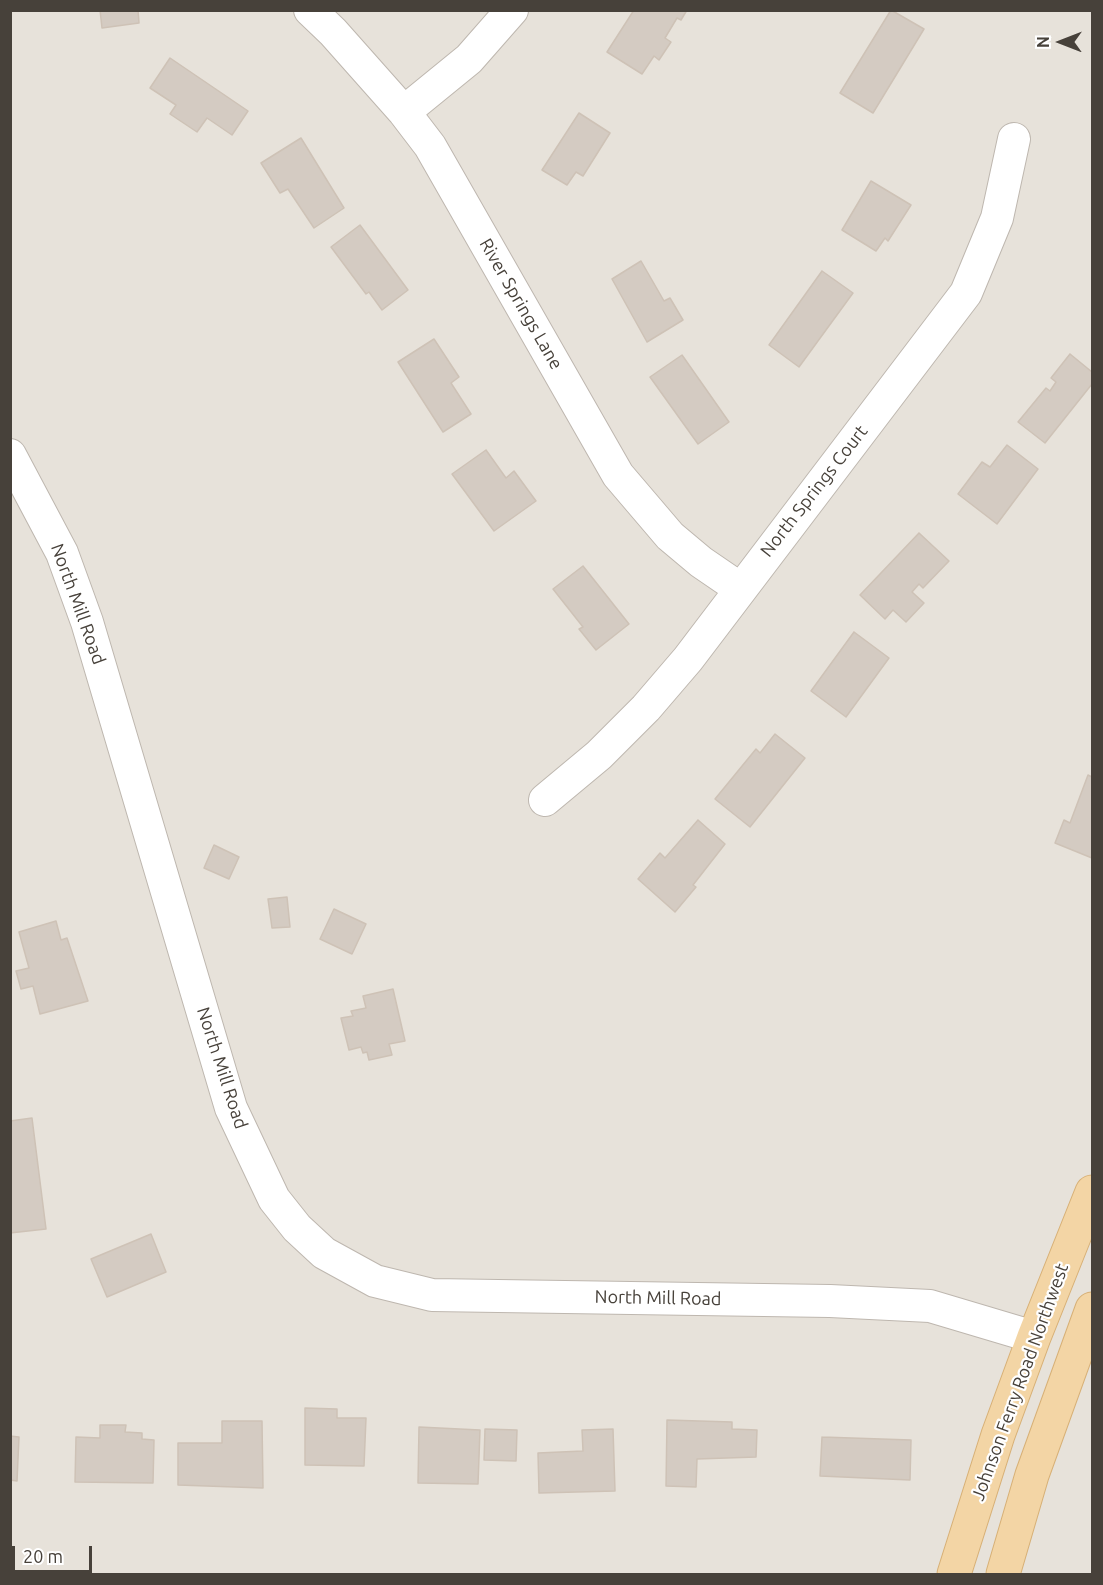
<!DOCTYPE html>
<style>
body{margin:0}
#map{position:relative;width:1103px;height:1585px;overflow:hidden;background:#f4f0eb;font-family:Ubuntu,sans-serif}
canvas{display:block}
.frame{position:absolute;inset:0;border:12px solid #47413a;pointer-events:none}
.north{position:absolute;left:1031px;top:12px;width:60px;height:60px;-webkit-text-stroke:4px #fff;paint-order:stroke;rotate:270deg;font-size:16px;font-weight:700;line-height:24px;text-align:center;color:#47413a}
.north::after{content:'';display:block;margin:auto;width:21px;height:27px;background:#47413a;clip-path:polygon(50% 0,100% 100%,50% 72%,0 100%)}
.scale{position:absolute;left:12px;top:1546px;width:80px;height:27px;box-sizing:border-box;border:3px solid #47413a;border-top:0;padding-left:8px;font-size:18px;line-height:21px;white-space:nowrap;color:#47413a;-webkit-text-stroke:4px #fff;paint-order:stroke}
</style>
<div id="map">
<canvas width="1103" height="1585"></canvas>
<div class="frame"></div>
<div class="north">N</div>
<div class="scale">20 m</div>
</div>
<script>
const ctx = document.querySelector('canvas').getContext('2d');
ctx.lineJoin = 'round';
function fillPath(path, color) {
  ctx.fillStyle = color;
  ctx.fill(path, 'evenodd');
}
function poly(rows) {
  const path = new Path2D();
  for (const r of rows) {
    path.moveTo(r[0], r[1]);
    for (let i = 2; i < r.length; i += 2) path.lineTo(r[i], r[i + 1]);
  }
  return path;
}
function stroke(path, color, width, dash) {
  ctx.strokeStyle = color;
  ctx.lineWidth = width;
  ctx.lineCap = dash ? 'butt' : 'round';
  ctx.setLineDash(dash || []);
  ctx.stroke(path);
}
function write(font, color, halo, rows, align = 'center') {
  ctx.font = font + ' Ubuntu,sans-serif';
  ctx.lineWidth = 4.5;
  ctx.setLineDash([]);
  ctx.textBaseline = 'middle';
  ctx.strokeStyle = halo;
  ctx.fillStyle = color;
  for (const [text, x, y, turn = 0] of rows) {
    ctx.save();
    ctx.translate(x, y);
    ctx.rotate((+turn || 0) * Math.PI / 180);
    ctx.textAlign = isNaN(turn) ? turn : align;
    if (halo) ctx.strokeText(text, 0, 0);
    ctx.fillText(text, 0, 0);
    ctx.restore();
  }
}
fillPath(poly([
 [11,11,1092,11,1092,1574,11,1574]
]), '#e7e2da');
const building = poly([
 [100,10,138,10,139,23,102,28,100,10],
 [634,10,687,10,681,20,677,18,665,38,671,42,659,60,654,56,642,74,607,52,634,10],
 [891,10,924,29,873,113,840,93,891,10],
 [170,58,248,111,232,135,207,118,197,132,170,114,176,105,150,88,170,58],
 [579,113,610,133,583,176,576,172,567,185,542,170,579,113],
 [301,138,344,208,314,228,288,189,280,193,261,163,301,138],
 [871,181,911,205,888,241,885,238,876,251,842,230,871,181],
 [360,225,408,290,382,310,369,292,366,294,331,247,360,225],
 [641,261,664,301,670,298,683,320,647,342,612,279,641,261],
 [822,271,853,293,799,367,769,345,822,271],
 [434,339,459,377,451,383,471,414,443,432,398,362,434,339],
 [1070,354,1092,372,1092,384,1045,443,1018,422,1046,388,1050,391,1056,382,1051,378,1070,354],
 [682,355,729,422,698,444,650,377,682,355],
 [1007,445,1038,469,997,524,958,494,982,462,990,467,1007,445],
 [486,450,506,478,514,471,536,501,494,531,452,474,486,450],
 [919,533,949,561,923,588,919,584,912,592,924,603,906,622,893,610,885,619,860,595,919,533],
 [583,566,629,624,596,650,579,629,583,627,553,589,583,566],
 [854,632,889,658,846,717,811,691,854,632],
 [775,734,805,758,750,827,715,799,756,749,760,753,775,734],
 [1088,775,1092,777,1092,858,1055,843,1064,820,1070,823,1088,775],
 [698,820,725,844,693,885,696,887,675,912,638,879,660,853,665,858,698,820],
 [214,845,239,857,229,879,204,868,214,845],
 [287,897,290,927,272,928,268,899,287,897],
 [334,909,366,924,352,954,320,939,334,909],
 [56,921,61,940,67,938,88,1001,40,1014,33,986,21,989,16,971,29,968,19,932,56,921],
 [393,989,405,1041,389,1044,392,1055,369,1060,367,1052,363,1053,361,1047,349,1050,341,1018,353,1016,351,1011,366,1008,363,996,393,989],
 [32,1118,46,1229,10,1233,10,1121,32,1118],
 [151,1234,166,1272,107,1297,91,1259,151,1234],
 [305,1408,337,1409,337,1418,366,1418,364,1466,305,1465,305,1408],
 [667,1420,732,1422,732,1429,757,1430,756,1457,697,1459,696,1487,666,1486,667,1420],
 [222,1421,262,1421,263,1488,178,1485,178,1443,222,1443,222,1421],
 [100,1425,126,1425,125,1432,142,1433,142,1439,154,1440,153,1483,75,1482,76,1437,100,1438,100,1425],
 [419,1427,480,1430,478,1484,418,1483,419,1427],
 [485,1429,517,1430,516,1461,484,1460,485,1429],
 [613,1429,615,1491,539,1493,538,1453,583,1451,582,1430,613,1429],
 [10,1436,19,1437,17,1481,10,1480,10,1436],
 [822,1437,911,1440,910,1480,820,1476,822,1437]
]);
fillPath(building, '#d4cbc2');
stroke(building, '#cec2b6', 1.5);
const street = poly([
 [310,10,333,32,404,112,430,146,618,475,670,536,701,562,739,588],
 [404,112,469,59,512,10],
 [10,455,62,553,87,622,231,1108,274,1199,297,1228,324,1253,375,1281,432,1295,830,1301,930,1306,1034,1337],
 [545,800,599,755,646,708,688,659,966,293,997,218,1014,139]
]);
const primary = poly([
 [954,1574,998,1435,1034,1337,1092,1192],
 [1003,1574,1032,1475,1092,1309]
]);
stroke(street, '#beb7af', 34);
stroke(primary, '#d7b076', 35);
stroke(street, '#fff', 32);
stroke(primary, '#f3d5a5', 33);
write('18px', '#47413a', '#fff', [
 ["River Springs Lane",521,304,60],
 ["North Springs Court",814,491,-52],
 ["North Mill Road",78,604,70],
 ["North Mill Road",222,1068,72],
 ["North Mill Road",658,1298,1],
 ["Johnson Ferry Road Northwest",1020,1382,-70]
]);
</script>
